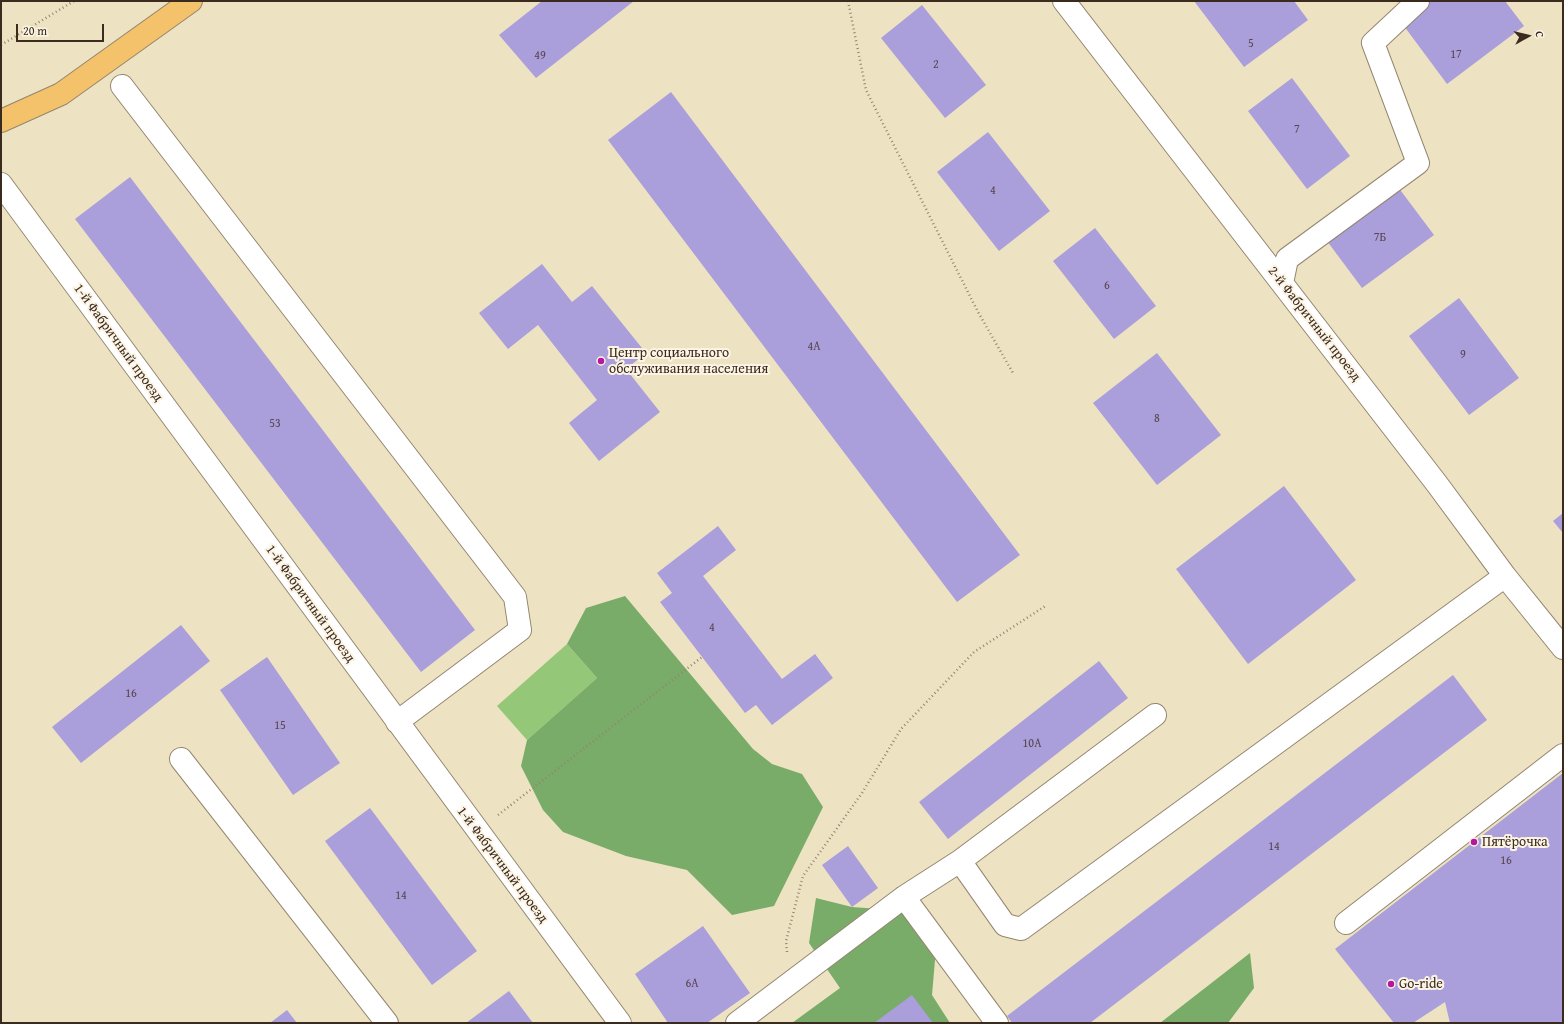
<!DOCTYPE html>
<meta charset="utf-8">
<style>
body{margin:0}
#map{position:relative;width:1564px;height:1024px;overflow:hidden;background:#ede3c2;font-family:"Gentium Book Plus",serif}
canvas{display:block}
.frame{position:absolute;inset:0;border:2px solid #3b2a1e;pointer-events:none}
.north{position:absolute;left:1508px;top:16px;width:40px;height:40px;-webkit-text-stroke:3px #fcf5e5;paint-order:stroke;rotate:82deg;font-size:11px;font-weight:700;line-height:16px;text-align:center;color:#3b2a1e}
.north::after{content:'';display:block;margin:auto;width:14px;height:18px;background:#3b2a1e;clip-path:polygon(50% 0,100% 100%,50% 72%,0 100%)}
.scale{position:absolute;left:16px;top:24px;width:88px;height:18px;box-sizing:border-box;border:2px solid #3b2a1e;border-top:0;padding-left:5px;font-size:12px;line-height:14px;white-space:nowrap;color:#3b2a1e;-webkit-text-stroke:3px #fcf5e5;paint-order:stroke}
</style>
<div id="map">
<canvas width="1564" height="1024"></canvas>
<div class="frame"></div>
<div class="north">С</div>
<div class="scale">20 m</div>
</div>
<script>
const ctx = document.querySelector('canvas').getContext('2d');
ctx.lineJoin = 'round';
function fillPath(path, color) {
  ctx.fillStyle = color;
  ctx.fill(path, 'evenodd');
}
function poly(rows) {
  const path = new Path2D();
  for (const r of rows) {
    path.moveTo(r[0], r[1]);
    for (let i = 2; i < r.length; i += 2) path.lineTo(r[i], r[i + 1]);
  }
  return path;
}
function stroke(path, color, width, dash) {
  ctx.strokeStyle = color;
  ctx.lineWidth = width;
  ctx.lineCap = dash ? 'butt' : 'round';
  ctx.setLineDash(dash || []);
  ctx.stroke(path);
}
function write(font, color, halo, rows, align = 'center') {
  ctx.font = font + ' "Gentium Book Plus",serif';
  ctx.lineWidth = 4;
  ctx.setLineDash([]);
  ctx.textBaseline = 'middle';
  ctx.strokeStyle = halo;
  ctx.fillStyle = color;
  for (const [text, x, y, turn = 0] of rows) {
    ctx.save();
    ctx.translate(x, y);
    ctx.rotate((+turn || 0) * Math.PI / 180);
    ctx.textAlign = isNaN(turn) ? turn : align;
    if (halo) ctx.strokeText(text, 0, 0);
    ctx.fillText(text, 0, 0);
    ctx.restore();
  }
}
fillPath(poly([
 [567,644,597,678,527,740,497,706]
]), '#95c778');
fillPath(poly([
 [625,596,753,749,772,764,802,774,823,807,774,906,732,915,687,870,626,856,563,832,543,810,521,766,527,740,597,678,567,644,586,608],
 [816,898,852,907,893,910,938,925,932,995,950,1023,792,1023,840,988,809,943],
 [1250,953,1254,988,1228,1023,1160,1023]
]), '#78ac68');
fillPath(poly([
 [542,1,634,1,536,78,499,35],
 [1194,1,1294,1,1308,20,1244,67],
 [1429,1,1505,1,1524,26,1447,84,1401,22],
 [922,5,986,85,945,118,881,38],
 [1292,78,1350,156,1307,189,1248,111],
 [671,92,1020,555,957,602,608,140],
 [988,132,1050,211,999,251,937,172],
 [130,177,475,630,421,672,75,219],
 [1398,187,1434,235,1362,288,1327,241],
 [1095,228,1156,306,1114,339,1053,261],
 [542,264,572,302,592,286,646,353,626,369,660,412,599,461,569,423,597,400,538,325,508,349,479,313],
 [1459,298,1519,378,1469,415,1409,336],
 [1157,353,1221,435,1157,485,1093,403],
 [1284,486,1356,580,1248,664,1176,569],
 [1563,513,1563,533,1553,521],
 [718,526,736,550,703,576,782,679,815,654,833,678,772,725,756,705,745,713,660,602,672,593,657,573],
 [181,625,210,661,81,763,52,727],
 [267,657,340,763,293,795,220,690],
 [1099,661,1128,698,948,839,919,802],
 [1453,675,1487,720,1090,1023,1012,1023,1007,1016],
 [1563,773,1563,1023,1450,1023,1445,1002,1413,1023,1394,1023,1335,949],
 [370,808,477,951,432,985,325,841],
 [848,846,878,888,852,907,822,865],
 [703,926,750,993,707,1023,668,1023,635,974],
 [509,991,533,1023,466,1023],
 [912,995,933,1023,874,1023],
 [287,1010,297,1023,270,1023]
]), '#aa9edb');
const minor = poly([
 [1064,1,1437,484,1505,576,1563,648],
 [122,86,515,597,520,630,397,722],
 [1,184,620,1023],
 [1282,283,1287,259,1418,163,1373,43,1418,1],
 [181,759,387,1023],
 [960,861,1005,925,1021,929,1505,576],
 [904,897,997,1023],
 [1346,923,1563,755],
 [737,1023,904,897,960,861,1155,715]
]);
const major = poly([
 [1,121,61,94,191,1]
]);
stroke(minor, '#948670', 24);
stroke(major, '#948670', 24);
stroke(poly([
 [848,1,866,90,978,312,1013,373],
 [1,45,74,1],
 [498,815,702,657],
 [787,952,786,941,803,876,862,793,901,729,974,652,1047,605]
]), '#948670', 2.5, [1, 3]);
stroke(minor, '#fff', 22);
stroke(major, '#f3c26a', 22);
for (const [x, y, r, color] of [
 [601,361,4,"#b5179e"],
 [1474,842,4,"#b5179e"],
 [1391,984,4,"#b5179e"]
]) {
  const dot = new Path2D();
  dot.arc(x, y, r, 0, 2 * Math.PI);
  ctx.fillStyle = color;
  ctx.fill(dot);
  stroke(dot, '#fcf5e5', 1.5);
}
write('12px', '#57474d', null, [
 ["5",1251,44],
 ["17",1456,55],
 ["49",540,56],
 ["2",936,65],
 ["7",1297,130],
 ["4",993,191],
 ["7Б",1380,238],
 ["6",1107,286],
 ["4А",814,347],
 ["9",1463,355],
 ["8",1157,419],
 ["53",275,424],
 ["4",712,628],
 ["16",131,694],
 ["15",280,726],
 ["10А",1032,744],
 ["14",1274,847],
 ["16",1506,861],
 ["14",401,896],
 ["6А",692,984]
]);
write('14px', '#3b2a1e', '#fcf5e5', [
 ["2-й Фабричный проезд",1314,324,52],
 ["1-й Фабричный проезд",118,343,54],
 ["1-й Фабричный проезд",310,604,54],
 ["1-й Фабричный проезд",502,865,53]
]);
write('14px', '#3b2a1e', '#fcf5e5', [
 ["Центр социального",609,353],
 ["обслуживания населения",609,369],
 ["Пятёрочка",1482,842],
 ["Go-ride",1399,984]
], 'left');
</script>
